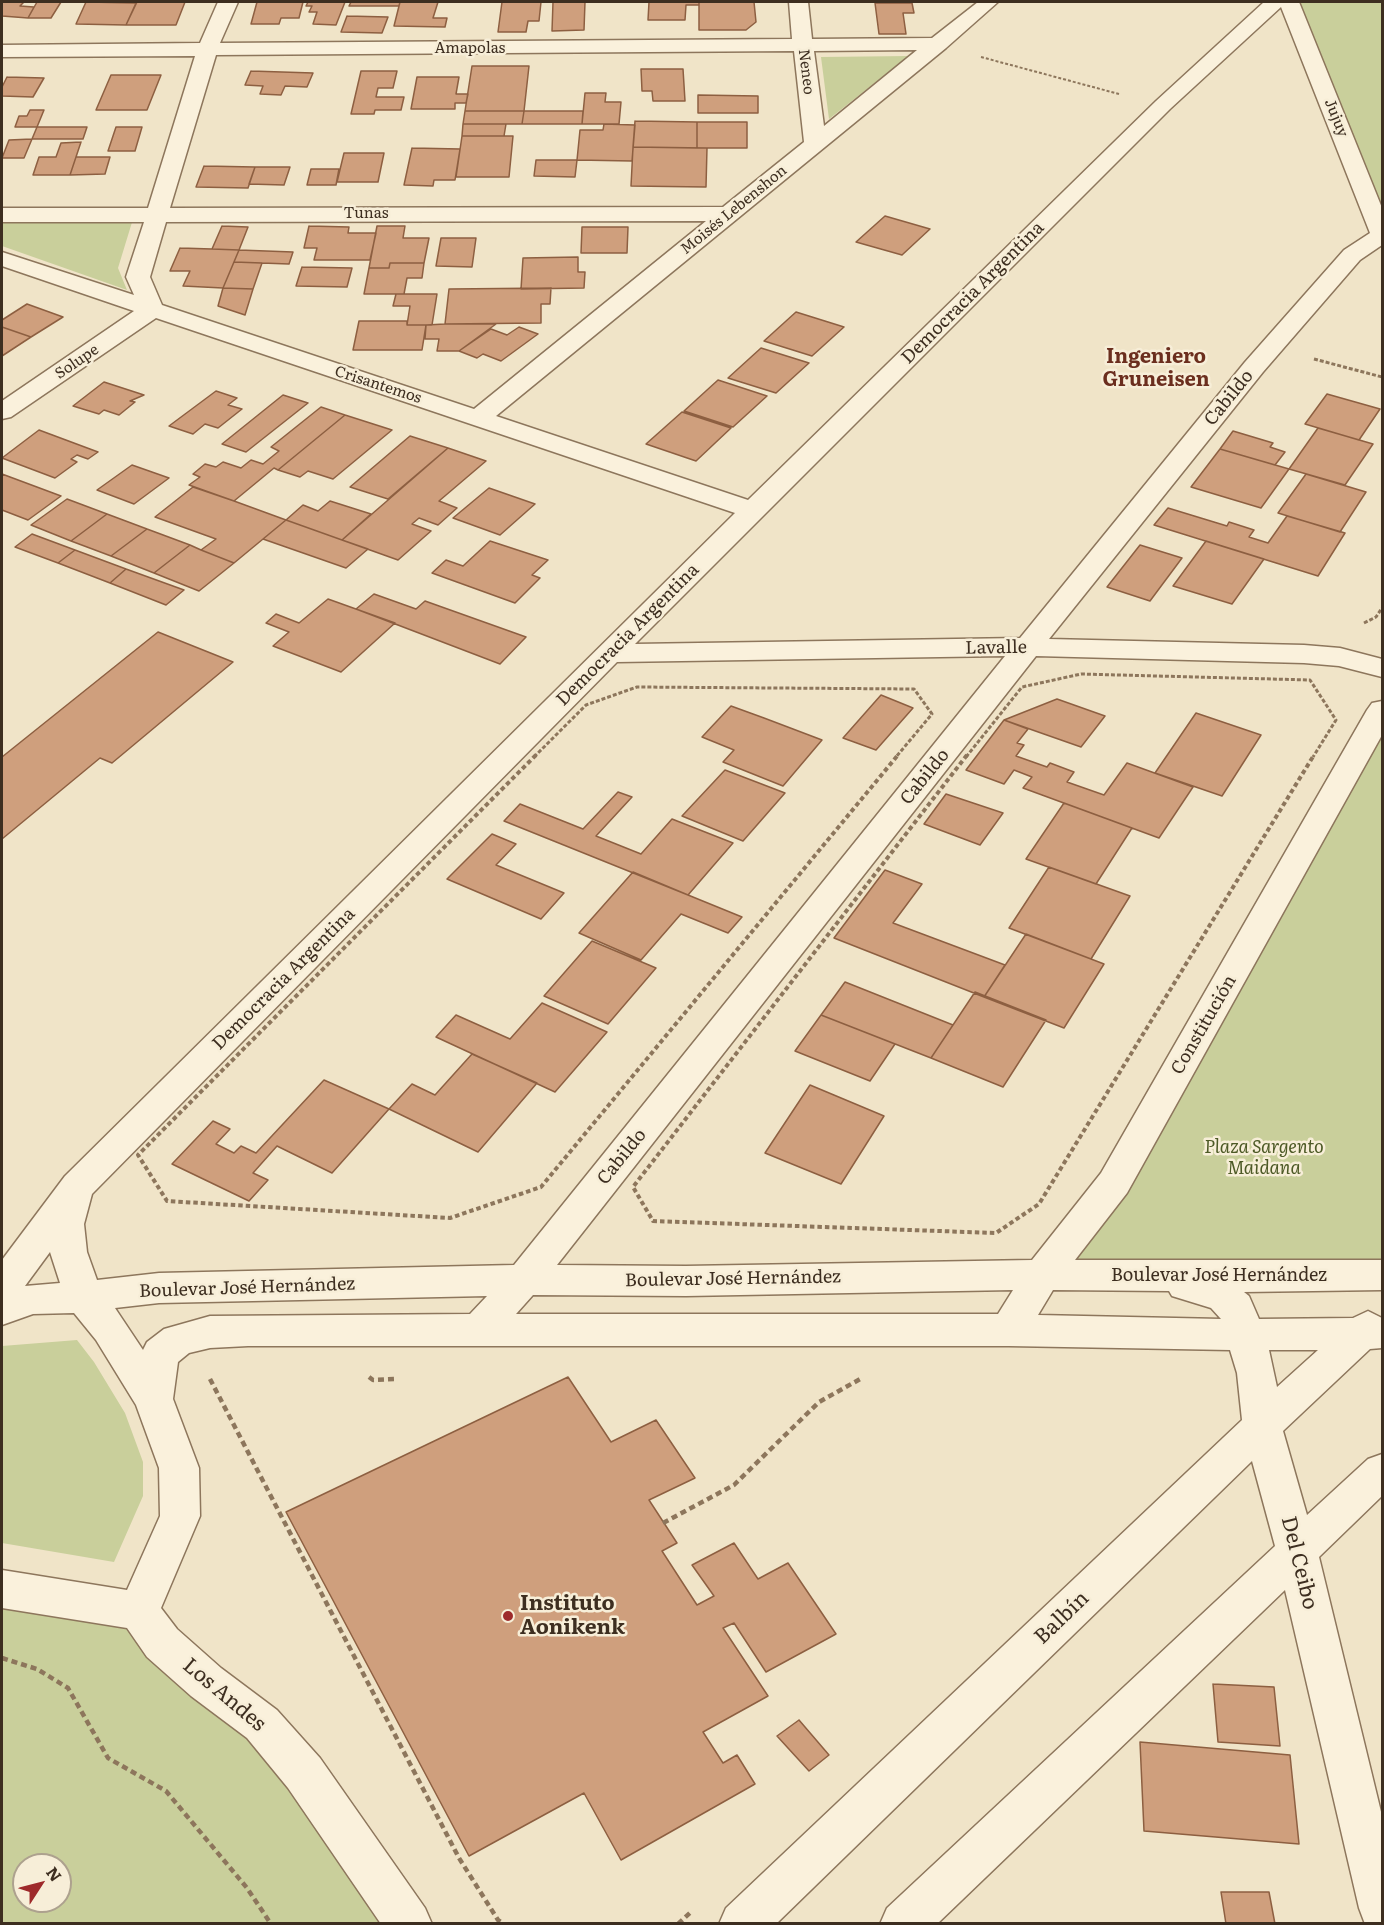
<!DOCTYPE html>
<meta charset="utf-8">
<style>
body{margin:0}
#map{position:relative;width:1384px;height:1925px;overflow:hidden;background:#f0e4c8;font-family:Literata,serif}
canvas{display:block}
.frame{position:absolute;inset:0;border:3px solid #3d2e20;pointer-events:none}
.north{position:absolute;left:12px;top:1853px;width:60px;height:60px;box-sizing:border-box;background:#f7eed8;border:2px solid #ada18e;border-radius:50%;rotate:54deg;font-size:16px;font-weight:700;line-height:24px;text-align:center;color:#3d2e20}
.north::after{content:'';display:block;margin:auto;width:21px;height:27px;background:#9e2a2b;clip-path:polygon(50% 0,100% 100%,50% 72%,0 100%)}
</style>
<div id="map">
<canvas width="1384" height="1925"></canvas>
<div class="frame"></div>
<div class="north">N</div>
</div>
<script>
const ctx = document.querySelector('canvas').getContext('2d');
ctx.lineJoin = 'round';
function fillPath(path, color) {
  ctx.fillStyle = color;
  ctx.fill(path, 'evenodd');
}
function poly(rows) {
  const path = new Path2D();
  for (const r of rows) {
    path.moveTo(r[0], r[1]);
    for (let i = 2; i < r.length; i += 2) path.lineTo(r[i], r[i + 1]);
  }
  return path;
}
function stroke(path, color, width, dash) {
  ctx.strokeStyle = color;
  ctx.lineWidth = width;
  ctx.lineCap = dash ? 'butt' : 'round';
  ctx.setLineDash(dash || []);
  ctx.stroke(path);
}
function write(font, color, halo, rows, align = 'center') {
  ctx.font = font + ' Literata,serif';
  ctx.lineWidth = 5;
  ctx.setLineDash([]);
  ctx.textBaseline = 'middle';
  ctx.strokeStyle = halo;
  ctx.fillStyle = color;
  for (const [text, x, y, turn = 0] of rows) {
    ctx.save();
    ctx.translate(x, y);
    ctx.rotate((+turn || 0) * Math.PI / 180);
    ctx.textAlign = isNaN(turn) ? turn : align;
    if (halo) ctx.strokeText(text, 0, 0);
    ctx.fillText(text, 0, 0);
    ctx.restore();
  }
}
fillPath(poly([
 [1289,2,1382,2,1382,235],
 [909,56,829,119,821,57],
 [133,219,118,268,127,290,2,246,2,222],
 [1382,710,1382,1275,1233,1277,1042,1275,1114,1183],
 [77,1340,94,1362,125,1413,143,1462,143,1496,114,1562,2,1543,2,1346],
 [2,1589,139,1611,406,1923,2,1923],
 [24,1865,60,1865,60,1901,24,1901]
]), '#c9cf9b');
const building = poly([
 [2,2,24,2,20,6,34,7,28,18,2,16,2,2],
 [37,2,61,2,51,18,28,18,37,2],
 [86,2,136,3,126,25,76,24,86,2],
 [137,2,185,2,176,25,126,25,137,2],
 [257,2,303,2,299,18,281,18,279,24,251,24,257,2],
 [308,2,345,2,336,25,313,24,317,12,309,12,312,6,306,6,308,2],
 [351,2,400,2,399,6,349,6,351,2],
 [400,2,438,2,433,18,447,18,445,27,394,26,400,2],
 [502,2,541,2,539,21,528,21,526,32,498,32,502,2],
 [553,2,585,2,584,30,552,31,553,2],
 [649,2,699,2,699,5,686,5,685,20,648,20,649,2],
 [699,2,754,2,756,22,746,30,699,30,699,2],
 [875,3,912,3,914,13,903,13,906,34,879,34,875,3],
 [347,16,388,17,382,33,341,32,347,16],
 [472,66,529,66,524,111,465,111,472,66],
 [641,69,683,69,685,101,653,101,652,91,642,91,641,69],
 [251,71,313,73,307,87,285,86,281,95,260,94,263,86,245,85,251,71],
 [361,71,397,71,393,88,378,88,376,97,404,97,401,110,375,110,374,114,351,114,361,71],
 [111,75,161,75,147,110,96,110,111,75],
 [7,77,44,78,33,97,2,96,2,87,7,77],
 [417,77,459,77,456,94,468,94,466,103,455,103,455,109,411,109,417,77],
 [585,93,606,93,605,102,621,102,619,124,582,124,585,93],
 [698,95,758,96,758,113,698,113,698,95],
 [30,110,44,110,37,127,15,127,19,116,27,116,30,110],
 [465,111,524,111,522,124,463,124,465,111],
 [524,111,583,111,582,124,522,124,524,111],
 [635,121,697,122,697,148,633,147,635,121],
 [697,122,747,122,747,148,697,148,697,122],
 [463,124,506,124,504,136,462,136,463,124],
 [604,124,635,125,632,161,577,160,580,130,603,130,604,124],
 [37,127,87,127,83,139,32,139,37,127],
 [116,127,142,127,135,151,108,151,116,127],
 [462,136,513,136,509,177,456,177,462,136],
 [32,139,24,158,2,158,9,140,32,139],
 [81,142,70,175,33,175,39,157,56,157,61,143,81,142],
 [633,147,707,148,706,187,631,186,633,147],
 [412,148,460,149,455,180,434,180,433,186,404,185,412,148],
 [344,153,384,153,378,182,337,182,344,153],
 [76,157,110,157,105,174,70,175,76,157],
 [536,160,577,160,575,177,534,176,536,160],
 [204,166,255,167,248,188,196,187,204,166],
 [255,167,290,167,284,185,249,184,255,167],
 [311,169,339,169,336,185,307,185,311,169],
 [885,216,930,229,902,255,856,242,885,216],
 [222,226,248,227,239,250,212,249,222,226],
 [309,226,349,227,348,233,376,233,370,260,314,260,317,248,304,248,309,226],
 [377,226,405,226,403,238,429,238,424,263,390,263,389,268,369,268,377,226],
 [582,227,628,227,627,253,581,253,582,227],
 [441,238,476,238,472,267,436,266,441,238],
 [180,248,212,249,239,250,223,288,183,286,190,271,170,271,180,248],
 [239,250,293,252,289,264,234,262,239,250],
 [578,257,578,272,585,272,584,288,521,289,523,258,578,257],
 [234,262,262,263,253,289,223,288,234,262],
 [390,263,424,263,422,278,407,278,404,294,364,294,369,268,389,268,390,263],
 [302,267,352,268,347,287,296,286,302,267],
 [223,288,253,289,245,315,218,306,223,288],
 [551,288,550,304,541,304,541,323,445,324,449,289,551,288],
 [396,294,437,294,432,325,407,325,410,306,393,306,396,294],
 [27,304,63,317,31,337,2,327,2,320,27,304],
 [796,312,844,327,812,356,764,341,796,312],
 [359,321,407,321,407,325,426,325,422,350,353,350,359,321],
 [445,324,496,324,459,351,437,351,439,339,425,339,426,325,445,324],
 [2,327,31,337,2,356,2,327],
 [519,327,538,334,501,361,483,354,477,358,459,351,491,329,507,335,519,327],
 [761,348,809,363,776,393,728,378,761,348],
 [718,380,767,396,733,427,684,411,718,380],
 [104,382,144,395,130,401,135,402,119,415,104,410,99,414,73,406,104,382],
 [216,391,237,398,228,405,242,409,218,428,205,424,193,434,169,426,216,391],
 [1327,394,1380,409,1359,440,1305,424,1327,394],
 [283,395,308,403,246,452,222,444,283,395],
 [321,407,345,415,278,470,274,468,234,501,189,485,200,477,193,474,205,464,216,467,223,462,241,468,251,460,263,464,279,451,271,447,321,407],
 [682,412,731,428,696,461,646,444,682,412],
 [345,415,392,430,333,479,308,471,300,477,278,470,345,415],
 [1318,428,1373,444,1345,485,1289,469,1318,428],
 [39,430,98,452,88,459,77,455,71,459,77,462,55,478,2,458,39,430],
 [1233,431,1273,443,1270,447,1285,452,1275,465,1220,449,1233,431],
 [410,436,448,448,388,499,350,487,410,436],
 [448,448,486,461,439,501,457,508,438,525,419,518,412,524,431,531,398,560,342,540,448,448],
 [1220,449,1289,469,1261,508,1191,487,1220,449],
 [132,465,169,478,134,504,97,490,132,465],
 [2,474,61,496,28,520,2,510,2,474],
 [1306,474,1366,492,1340,532,1278,513,1306,474],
 [193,487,234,501,286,520,234,563,201,550,216,539,155,517,193,487],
 [489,488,535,504,500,535,453,518,489,488],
 [67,499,107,514,71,541,31,525,67,499],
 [330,501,371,514,342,540,286,520,303,505,318,511,330,501],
 [1168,508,1227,526,1229,522,1254,530,1249,537,1268,543,1287,516,1345,533,1318,576,1154,525,1168,508],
 [107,514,147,529,111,556,71,541,107,514],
 [286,520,342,540,368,549,346,568,263,539,286,520],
 [147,529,190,545,154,573,111,556,147,529],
 [32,534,75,550,58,563,15,547,32,534],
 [490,541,548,560,532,575,540,578,515,603,432,573,446,560,463,566,490,541],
 [1206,541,1264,559,1232,604,1173,586,1206,541],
 [190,545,201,550,234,563,199,591,154,573,190,545],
 [1140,545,1182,558,1150,601,1107,587,1140,545],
 [75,550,126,569,110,583,58,563,75,550],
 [126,569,184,590,166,605,110,583,126,569],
 [374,594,416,609,425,601,526,637,500,664,356,609,374,594],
 [328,599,395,623,341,672,273,646,289,632,266,623,276,614,299,623,328,599],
 [158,632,233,662,112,763,100,758,2,839,2,757,158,632],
 [881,695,913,708,876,750,843,738,881,695],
 [1057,699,1105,716,1081,747,1004,720,1057,699],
 [731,706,764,718,822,740,783,786,723,762,734,750,702,737,731,706],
 [1196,713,1261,735,1222,796,1155,773,1196,713],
 [1004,720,1028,729,1017,743,1024,745,1016,756,1047,767,1050,763,1074,772,1067,782,1104,795,1127,763,1193,787,1159,838,1023,788,1032,777,1014,770,1004,784,966,770,1004,720],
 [725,770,785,793,743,841,682,816,725,770],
 [618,792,632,797,596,836,641,854,672,819,733,843,688,895,504,821,520,804,583,829,618,792],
 [946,794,1003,813,980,845,924,824,946,794],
 [1064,803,1132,828,1096,884,1026,859,1064,803],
 [492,834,516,844,496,865,564,893,541,919,447,879,492,834],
 [1049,867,1130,896,1091,959,1009,928,1049,867],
 [885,870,922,884,893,923,1005,965,984,997,834,938,885,870],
 [633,872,688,895,742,917,728,933,681,914,641,960,579,933,633,872],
 [1026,934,1104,964,1064,1028,984,997,1026,934],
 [592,941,656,968,608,1024,544,996,592,941],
 [845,982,953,1025,931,1058,821,1015,845,982],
 [975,992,1046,1020,1003,1087,931,1058,975,992],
 [542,1003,607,1032,555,1092,436,1037,456,1015,510,1039,542,1003],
 [821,1015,895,1044,870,1081,795,1051,821,1015],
 [472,1054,537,1083,478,1152,389,1109,412,1084,435,1095,472,1054],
 [324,1080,389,1109,332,1173,277,1146,253,1173,268,1180,249,1201,172,1164,213,1121,230,1129,216,1144,234,1153,241,1146,256,1153,324,1080],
 [810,1085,884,1116,841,1184,765,1153,810,1085],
 [568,1377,611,1442,656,1420,695,1478,649,1500,677,1543,662,1551,697,1605,714,1596,692,1565,734,1543,758,1579,788,1563,836,1634,766,1672,734,1623,723,1628,768,1696,703,1732,723,1763,737,1755,755,1784,621,1860,584,1793,469,1856,286,1512,568,1377],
 [1213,1684,1274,1687,1280,1746,1218,1742,1213,1684],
 [799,1720,829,1755,809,1771,777,1736,799,1720],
 [1140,1742,1290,1755,1299,1844,1144,1831,1140,1742],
 [1221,1892,1269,1892,1275,1924,1226,1924,1221,1892]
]);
fillPath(building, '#cf9f7d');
stroke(building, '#8d5f41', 1.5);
const minor = poly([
 [218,2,238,2,220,43,792,39,789,2,808,2,812,39,932,38,978,2,998,2,946,48,496,416,748,500,1156,101,1264,2,1299,2,1382,208,1382,245,1360,260,1263,372,1049,639,1304,645,1340,648,1382,659,1382,677,1339,666,1304,663,1036,656,557,1265,686,1266,1032,1260,1101,1173,1367,710,1372,703,1382,701,1382,735,1127,1193,1075,1260,1382,1260,1382,1290,1244,1292,1249,1296,1259,1319,1353,1318,1368,1311,1382,1318,1382,1348,1370,1349,1283,1431,1307,1515,1368,1459,1382,1454,1382,1496,1319,1557,1382,1816,1382,1924,1365,1924,1359,1908,1285,1590,937,1924,880,1924,887,1908,1275,1546,1252,1461,776,1924,719,1924,726,1908,1242,1420,1237,1373,1230,1350,1009,1346,248,1346,210,1348,189,1353,178,1362,173,1399,199,1468,200,1516,161,1608,177,1629,221,1668,277,1710,320,1758,425,1908,432,1924,381,1924,288,1788,247,1738,191,1696,147,1657,127,1628,2,1608,2,1570,127,1590,160,1516,159,1468,136,1405,96,1340,74,1313,33,1314,2,1325,2,1260,65,1176,735,513,156,318,11,417,2,419,2,401,134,311,2,266,2,252,134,295,126,277,144,222,2,222,2,208,148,208,195,56,2,57,2,45,200,43,218,2],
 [1281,7,1370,233,1344,250,1245,362,1020,638,635,644,1170,109,1281,7],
 [917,50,824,126,814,51,917,50],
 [794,51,804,142,723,207,170,208,216,55,794,51],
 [706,221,474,409,162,305,150,277,166,222,706,221],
 [1005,656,514,1265,159,1273,97,1280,87,1252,84,1224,92,1194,617,662,1005,656],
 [50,1252,60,1283,25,1286,50,1252],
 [1013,1290,998,1314,516,1314,533,1295,686,1296,1013,1290],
 [1053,1290,1169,1291,1172,1296,1211,1308,1221,1319,1038,1315,1053,1290],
 [487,1296,470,1314,210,1316,164,1329,147,1342,143,1350,115,1308,159,1303,487,1296],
 [1269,1350,1318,1350,1277,1387,1269,1350]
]);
stroke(minor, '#8d765c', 3);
stroke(poly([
 [981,57,1119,94]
]), '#8d765c', 2, [3, 2]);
stroke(poly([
 [1314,359,1382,377],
 [1364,623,1376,617,1382,608],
 [534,757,586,705,637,687,914,689,932,714,896,757],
 [966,757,1022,687,1081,674,1310,680,1336,720,1313,757]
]), '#8d765c', 3, [4, 2]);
stroke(poly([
 [536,755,138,1155,167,1201,450,1218,541,1187,898,755],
 [967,755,633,1187,653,1221,996,1233,1039,1204,1314,755]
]), '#8d765c', 4, [4.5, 3]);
stroke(poly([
 [369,1377,373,1380,396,1379],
 [210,1379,459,1858,498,1920,504,1924],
 [663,1523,734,1485,819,1402,862,1378],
 [2,1658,37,1669,68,1688,108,1758,166,1791,247,1888,271,1924],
 [678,1924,692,1911]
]), '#8d765c', 4.5, [6, 4]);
fillPath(minor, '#faf1dc');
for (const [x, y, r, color] of [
 [508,1616,6,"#9e2a2b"]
]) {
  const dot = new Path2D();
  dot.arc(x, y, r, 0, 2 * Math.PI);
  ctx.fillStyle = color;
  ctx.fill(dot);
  stroke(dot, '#f7eed8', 2);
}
write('15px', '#3d2e20', '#f7eed8', [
 ["Amapolas",470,49],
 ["Neneo",806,72,83],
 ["Jujuy",1336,118,68],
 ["Moisés Lebenshon",734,210,-39],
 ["Tunas",366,214],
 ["Solupe",77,362,-34],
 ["Crisantemos",378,385,18]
]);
write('18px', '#3d2e20', '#f7eed8', [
 ["Democracia Argentina",973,293,-45],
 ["Cabildo",1229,398,-51],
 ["Democracia Argentina",628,635,-45],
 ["Lavalle",996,648,-1],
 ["Cabildo",925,777,-51],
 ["Democracia Argentina",284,979,-45],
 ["Constitución",1204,1025,-60],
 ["Cabildo",622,1157,-51],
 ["Boulevar José Hernández",1219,1276],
 ["Boulevar José Hernández",733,1279,-1],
 ["Boulevar José Hernández",247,1288,-2]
]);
write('italic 18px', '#4d5a26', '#f7eed8', [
 ["Plaza Sargento",1264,1148],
 ["Maidana",1264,1169]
]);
write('bold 20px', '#6b2e1e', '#f7eed8', [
 ["Ingeniero",1156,357],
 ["Gruneisen",1156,380]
]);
write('21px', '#3d2e20', '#f7eed8', [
 ["Del Ceibo",1299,1563,76],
 ["Balbín",1062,1618,-44],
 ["Los Andes",224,1695,40]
]);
write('bold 21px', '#3d2e20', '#f7eed8', [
 ["Instituto",520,1604],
 ["Aonikenk",520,1628]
], 'left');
</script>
